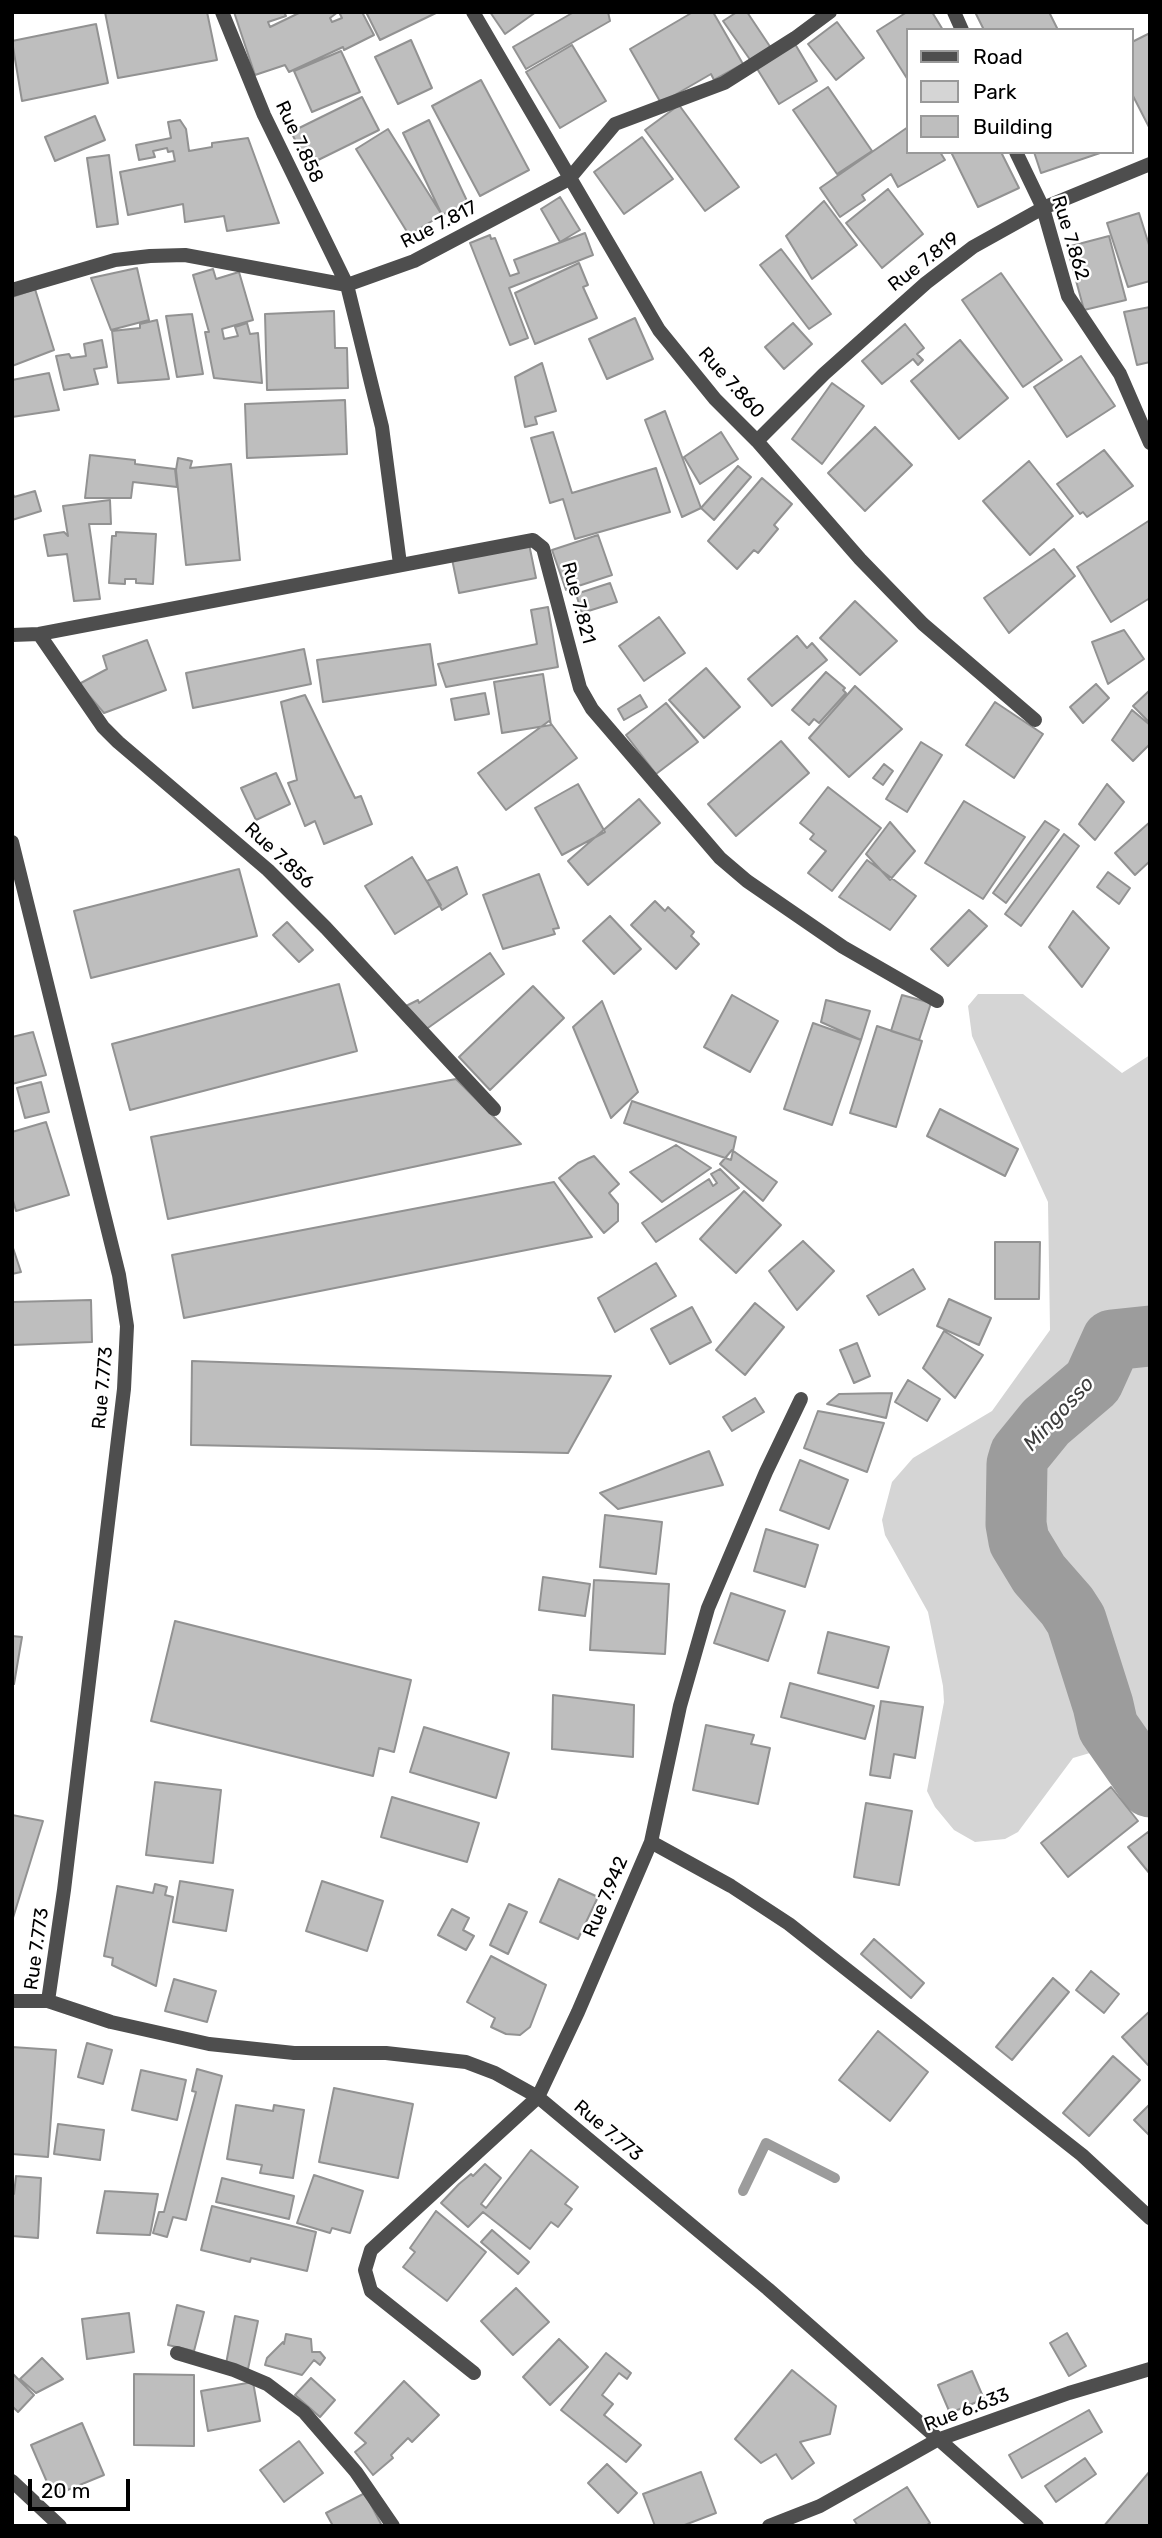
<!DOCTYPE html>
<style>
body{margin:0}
#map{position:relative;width:1162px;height:2538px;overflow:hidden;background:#fff;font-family:Rubik,sans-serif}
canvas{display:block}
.frame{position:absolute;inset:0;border:14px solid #000;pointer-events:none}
.legend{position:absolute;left:906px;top:28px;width:228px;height:126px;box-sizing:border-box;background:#fff;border:2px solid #999;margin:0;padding:9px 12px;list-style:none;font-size:21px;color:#000}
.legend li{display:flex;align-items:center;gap:14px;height:35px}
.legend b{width:35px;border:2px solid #999}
.scale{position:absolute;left:28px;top:2479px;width:102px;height:32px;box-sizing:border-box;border:4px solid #000;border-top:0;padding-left:9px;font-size:21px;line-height:24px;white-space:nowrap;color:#000;-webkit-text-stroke:5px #fff;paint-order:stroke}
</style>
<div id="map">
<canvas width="1162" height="2538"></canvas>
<div class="frame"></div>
<ul class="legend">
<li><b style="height:9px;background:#4e4e4e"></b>Road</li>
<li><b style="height:19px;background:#d5d5d5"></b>Park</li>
<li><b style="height:19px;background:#bebebe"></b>Building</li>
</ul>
<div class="scale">20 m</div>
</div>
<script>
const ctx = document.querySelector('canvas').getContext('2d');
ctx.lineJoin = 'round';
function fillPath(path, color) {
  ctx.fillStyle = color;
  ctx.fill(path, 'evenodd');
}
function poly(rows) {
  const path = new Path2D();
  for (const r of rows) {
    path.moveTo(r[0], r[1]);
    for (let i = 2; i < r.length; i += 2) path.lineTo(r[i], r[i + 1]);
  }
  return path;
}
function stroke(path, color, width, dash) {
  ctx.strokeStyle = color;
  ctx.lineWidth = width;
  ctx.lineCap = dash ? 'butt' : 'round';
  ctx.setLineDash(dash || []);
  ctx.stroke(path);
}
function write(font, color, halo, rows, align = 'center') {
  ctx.font = font + ' Rubik,sans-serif';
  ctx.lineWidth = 5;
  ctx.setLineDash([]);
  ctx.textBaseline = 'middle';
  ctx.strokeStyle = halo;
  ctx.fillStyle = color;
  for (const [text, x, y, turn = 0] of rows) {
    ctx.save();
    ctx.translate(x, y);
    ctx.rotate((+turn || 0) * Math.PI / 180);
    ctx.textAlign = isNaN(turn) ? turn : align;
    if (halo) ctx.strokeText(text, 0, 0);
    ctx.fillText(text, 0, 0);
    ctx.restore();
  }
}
fillPath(poly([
 [978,994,1023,994,1122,1073,1150,1055,1150,1814,1100,1750,1073,1758,1018,1832,1005,1839,975,1842,954,1830,935,1807,927,1791,944,1702,943,1686,928,1612,885,1535,882,1520,892,1482,913,1458,992,1411,1050,1330,1048,1202,972,1036,968,1006]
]), '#d5d5d5');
stroke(poly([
 [743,2191,766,2143,835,2178]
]), '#9c9c9c', 10);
stroke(poly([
 [1150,1336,1112,1340,1093,1382,1046,1422,1020,1454,1017,1464,1016,1524,1019,1541,1039,1574,1067,1606,1076,1620,1103,1705,1108,1727,1150,1787]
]), '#9c9c9c', 61);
const building = poly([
 [105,12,207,12,217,60,118,78,105,12],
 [234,12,284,12,286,16,268,22,270,27,301,12,338,12,330,18,332,22,342,18,339,12,362,12,374,35,344,50,343,47,289,72,285,65,255,75,234,12],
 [366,12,438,12,380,40,366,12],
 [490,12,536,12,505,34,490,12],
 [574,12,608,12,610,21,526,69,513,47,574,12],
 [693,12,713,12,743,64,714,80,711,74,661,103,630,49,693,12],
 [737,12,747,12,771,48,751,61,723,21,737,12],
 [907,12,932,12,943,30,908,30,908,80,877,31,907,12],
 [975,12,1049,12,1058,30,984,30,975,12],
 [837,22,864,58,836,80,808,44,837,22],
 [96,24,108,83,22,101,12,41,96,24],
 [1150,33,1150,129,1132,94,1132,42,1150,33],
 [411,40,432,88,398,104,375,57,411,40],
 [795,44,817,81,779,104,756,67,795,44],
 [572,45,606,101,560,128,526,72,572,45],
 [341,51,360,92,312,112,294,71,341,51],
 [481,80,529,170,480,196,432,106,481,80],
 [828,87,872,151,837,174,793,110,828,87],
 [362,97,379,130,308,165,291,132,362,97],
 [679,105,739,187,705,211,645,130,679,105],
 [95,116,105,140,55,161,45,137,95,116],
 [180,120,186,129,189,151,212,147,212,143,248,138,279,223,227,231,224,216,185,222,183,204,128,215,120,172,175,161,173,151,168,152,167,148,153,151,155,157,139,160,136,145,171,138,168,122,180,120],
 [429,120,468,203,442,215,403,133,429,120],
 [908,127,908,152,940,152,945,160,898,187,891,174,862,195,865,200,840,217,820,188,908,127],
 [388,129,442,215,409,235,356,149,388,129],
 [642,137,673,179,624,214,594,172,642,137],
 [951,152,1001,152,1019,188,978,207,951,152],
 [1034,152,1100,152,1100,153,1041,173,1034,152],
 [109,155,118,224,97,227,87,158,109,155],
 [888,189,923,234,882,268,846,223,888,189],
 [560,197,580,230,560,242,541,209,560,197],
 [824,201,857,245,812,279,786,236,824,201],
 [1139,213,1150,248,1150,281,1128,287,1107,223,1139,213],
 [585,233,593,255,509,288,528,338,510,345,470,243,490,235,491,239,495,238,510,276,519,273,514,260,585,233],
 [1109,236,1126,300,1084,310,1067,247,1109,236],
 [781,249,831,314,809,329,760,265,781,249],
 [579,263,588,285,583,287,597,318,535,344,515,293,579,263],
 [137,268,149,320,111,330,91,278,137,268],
 [213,269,216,279,239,272,253,320,222,329,224,339,238,336,235,327,247,323,250,334,258,333,262,383,214,378,205,332,209,332,193,275,213,269],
 [1001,273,1062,360,1023,387,962,300,1001,273],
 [35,289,54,350,12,366,12,297,35,289],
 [1150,307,1150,362,1137,365,1124,312,1150,307],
 [334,311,335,348,347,348,348,388,267,390,265,314,334,311],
 [192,314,203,374,177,377,166,316,192,314],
 [635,318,653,359,607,379,589,339,635,318],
 [157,320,169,379,118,383,112,331,140,328,140,324,157,320],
 [793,323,812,344,784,369,765,347,793,323],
 [905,324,924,348,917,354,923,360,918,365,913,359,882,384,862,361,905,324],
 [102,340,107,367,94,369,98,384,64,390,56,356,69,354,71,358,86,356,84,344,102,340],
 [960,340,1008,398,959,439,911,381,960,340],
 [1081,356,1115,406,1067,437,1034,387,1081,356],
 [542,363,556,411,535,417,537,424,525,427,515,377,542,363],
 [49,373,59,410,12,417,12,380,49,373],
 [832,383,864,406,822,464,792,439,832,383],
 [345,400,347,454,247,458,245,404,345,400],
 [665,411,701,508,682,517,645,420,665,411],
 [875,427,912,465,865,511,828,473,875,427],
 [553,432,572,493,656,468,670,512,575,539,563,499,550,503,531,438,553,432],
 [721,432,738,459,700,484,684,457,721,432],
 [1104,450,1133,486,1087,517,1083,512,1080,514,1057,484,1104,450],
 [90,455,135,460,135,464,175,469,177,487,133,482,131,498,85,498,90,455],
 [178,458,192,461,190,468,231,464,240,560,186,565,176,470,178,458],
 [1029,461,1073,516,1030,555,983,501,1029,461],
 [738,466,751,477,714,520,701,508,738,466],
 [762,478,792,504,774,525,778,529,758,553,754,550,737,569,708,541,762,478],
 [12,491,14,497,35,491,41,511,12,520,12,491],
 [110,500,111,524,89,524,100,599,74,601,67,554,48,556,44,535,64,532,68,536,63,506,110,500],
 [1150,520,1150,598,1111,622,1077,567,1150,520],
 [116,532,156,534,153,584,136,583,136,579,125,579,125,584,109,583,112,536,116,536,116,532],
 [598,535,612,575,566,590,552,550,598,535],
 [529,544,536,578,459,593,452,559,529,544],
 [1054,549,1075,576,1009,633,984,598,1054,549],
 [610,583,617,602,582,613,576,594,610,583],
 [855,601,897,641,860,675,820,638,855,601],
 [548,607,558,667,446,687,438,664,537,644,531,610,548,607],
 [659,617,685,653,644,681,619,646,659,617],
 [1124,630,1144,659,1108,684,1092,642,1124,630],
 [797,636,807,648,812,643,827,660,772,706,748,679,797,636],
 [147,640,166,690,104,713,79,684,107,669,103,656,147,640],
 [430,644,436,685,323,702,317,660,430,644],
 [304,649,311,684,193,708,186,673,304,649],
 [706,668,740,707,704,738,669,700,706,668],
 [826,672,845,688,843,690,846,693,819,723,814,719,809,725,792,710,826,672],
 [543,674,551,725,502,733,494,682,543,674],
 [1096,684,1109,698,1083,723,1070,707,1096,684],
 [855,686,902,729,849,777,809,738,855,686],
 [1150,690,1150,723,1133,706,1150,690],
 [485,693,489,714,455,720,451,699,485,693],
 [305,695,355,798,361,796,372,824,324,844,315,821,305,826,288,783,297,780,281,702,305,695],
 [640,695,647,707,624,720,618,709,640,695],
 [995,702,1043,734,1014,778,966,745,995,702],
 [666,703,698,742,656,774,626,735,666,703],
 [1132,710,1150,725,1150,744,1133,761,1112,740,1132,710],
 [549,721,577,758,506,810,478,773,549,721],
 [781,741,809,773,736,836,708,804,781,741],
 [921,742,942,755,907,812,886,799,921,742],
 [884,764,893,771,883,785,873,778,884,764],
 [276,773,290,804,256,820,241,788,276,773],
 [578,784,605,832,562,855,535,808,578,784],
 [1107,784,1124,802,1095,840,1079,824,1107,784],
 [828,787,881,828,832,891,808,873,826,851,810,839,814,834,800,823,828,787],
 [639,799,660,823,588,885,568,861,639,799],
 [964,801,1025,837,983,899,925,863,964,801],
 [1045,821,1059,830,1006,903,993,893,1045,821],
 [890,822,915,851,890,880,866,854,890,822],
 [1150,822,1150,861,1135,875,1115,853,1150,822],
 [1064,834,1079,846,1021,926,1005,914,1064,834],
 [412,857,441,905,395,934,365,886,412,857],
 [867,860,916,896,890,930,839,897,867,860],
 [457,867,467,894,442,910,427,881,457,867],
 [239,869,257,936,91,978,74,911,239,869],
 [1108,872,1130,888,1119,904,1097,887,1108,872],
 [539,874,559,928,553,929,555,934,503,949,483,895,539,874],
 [655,901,665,911,668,907,694,932,691,936,699,944,676,969,631,925,655,901],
 [969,910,987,926,948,966,931,949,969,910],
 [1073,911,1109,948,1082,987,1049,947,1073,911],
 [610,916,641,949,614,974,583,941,610,916],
 [287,922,313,950,299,962,273,935,287,922],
 [490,953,504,974,425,1030,404,1007,418,1000,419,1003,490,953],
 [339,984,357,1051,130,1110,112,1044,339,984],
 [533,986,564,1018,490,1090,459,1057,533,986],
 [732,995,778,1021,750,1072,704,1047,732,995],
 [902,995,931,1003,919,1040,891,1031,902,995],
 [826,1000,870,1011,861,1040,821,1022,826,1000],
 [602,1001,638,1092,611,1118,573,1027,602,1001],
 [813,1023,861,1040,832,1125,784,1109,813,1023],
 [877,1026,922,1041,896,1127,850,1113,877,1026],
 [33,1032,46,1075,12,1084,12,1037,33,1032],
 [456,1079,521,1144,168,1219,151,1137,456,1079],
 [41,1082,49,1112,25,1118,17,1088,41,1082],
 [632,1101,736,1137,731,1160,624,1123,632,1101],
 [940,1109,1018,1149,1005,1176,927,1136,940,1109],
 [46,1122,69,1195,16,1211,12,1197,12,1132,46,1122],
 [676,1145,711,1168,662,1202,630,1172,676,1145],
 [732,1150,777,1182,763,1201,720,1164,732,1150],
 [594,1156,619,1184,609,1193,618,1204,618,1221,604,1233,559,1178,578,1163,594,1156],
 [720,1169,739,1188,656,1242,642,1223,709,1179,713,1186,717,1183,711,1174,720,1169],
 [554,1182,592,1237,184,1318,172,1255,554,1182],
 [744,1191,781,1225,736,1273,700,1239,744,1191],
 [803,1241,834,1271,797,1310,769,1271,803,1241],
 [995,1242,1040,1242,1039,1299,995,1299,995,1242],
 [13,1248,21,1272,12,1274,12,1249,13,1248],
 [656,1263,676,1296,615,1332,598,1298,656,1263],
 [913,1269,925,1289,879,1315,867,1296,913,1269],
 [949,1299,991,1318,979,1345,937,1326,949,1299],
 [91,1300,92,1342,12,1345,12,1302,91,1300],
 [755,1303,784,1327,745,1375,716,1350,755,1303],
 [692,1307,711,1342,670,1364,651,1329,692,1307],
 [944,1331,983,1355,955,1398,923,1368,944,1331],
 [857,1343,870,1376,854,1383,840,1350,857,1343],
 [192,1361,611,1376,568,1453,191,1445,192,1361],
 [908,1380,940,1399,927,1421,895,1402,908,1380],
 [892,1393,886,1418,827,1404,839,1394,892,1393],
 [755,1398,764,1412,732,1431,723,1417,755,1398],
 [818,1411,884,1423,867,1472,804,1448,818,1411],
 [709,1451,723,1485,618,1509,600,1493,709,1451],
 [800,1460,848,1480,829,1529,780,1510,800,1460],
 [605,1515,662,1522,656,1574,600,1567,605,1515],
 [766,1529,818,1545,805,1587,754,1571,766,1529],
 [543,1577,590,1584,585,1616,539,1610,543,1577],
 [594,1580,669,1584,665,1654,590,1650,594,1580],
 [731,1593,785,1611,768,1661,714,1643,731,1593],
 [175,1621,411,1680,394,1752,379,1748,373,1776,151,1721,175,1621],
 [828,1632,889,1647,878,1688,818,1673,828,1632],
 [12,1636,22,1637,14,1684,12,1683,12,1636],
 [790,1683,874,1706,865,1739,781,1717,790,1683],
 [553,1695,634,1705,633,1757,552,1749,553,1695],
 [881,1701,923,1707,915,1758,894,1754,890,1778,870,1775,881,1701],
 [706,1725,754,1735,751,1744,770,1748,758,1804,693,1790,706,1725],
 [424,1727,509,1753,496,1798,410,1772,424,1727],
 [155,1782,221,1790,213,1863,146,1855,155,1782],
 [1111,1787,1138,1821,1068,1877,1041,1843,1111,1787],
 [392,1797,479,1823,467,1862,381,1837,392,1797],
 [866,1803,912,1811,899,1885,854,1877,866,1803],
 [12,1815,43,1821,12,1921,12,1815],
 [1148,1832,1150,1835,1150,1874,1128,1847,1148,1832],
 [559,1879,598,1897,578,1939,540,1922,559,1879],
 [180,1881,233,1890,226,1931,173,1922,180,1881],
 [322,1881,383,1901,367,1951,306,1931,322,1881],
 [155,1884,167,1887,165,1895,173,1897,156,1986,112,1965,113,1958,104,1956,117,1886,153,1893,155,1884],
 [509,1904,527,1912,508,1954,490,1945,509,1904],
 [452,1909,469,1918,463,1930,474,1936,466,1950,438,1935,452,1909],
 [874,1939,924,1983,911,1998,861,1954,874,1939],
 [491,1956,546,1985,530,2027,520,2035,506,2034,491,2027,495,2018,467,2002,491,1956],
 [1091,1971,1119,1994,1104,2013,1076,1990,1091,1971],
 [1053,1978,1069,1992,1012,2060,996,2047,1053,1978],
 [174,1979,216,1991,207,2022,165,2011,174,1979],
 [1150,2011,1150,2063,1148,2065,1122,2037,1150,2011],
 [878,2031,928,2072,890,2121,839,2080,878,2031],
 [87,2043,112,2050,103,2084,78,2077,87,2043],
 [12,2047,56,2050,48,2157,12,2154,12,2047],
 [1113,2056,1140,2080,1089,2136,1063,2113,1113,2056],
 [197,2069,222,2076,186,2220,173,2217,167,2237,153,2233,159,2212,164,2212,196,2092,192,2091,197,2069],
 [141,2070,186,2080,177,2120,132,2110,141,2070],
 [334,2088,413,2104,398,2178,319,2162,334,2088],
 [1150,2104,1150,2136,1134,2120,1150,2104],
 [236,2105,273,2111,274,2105,304,2110,293,2178,260,2173,262,2165,227,2159,236,2105],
 [58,2124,104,2130,100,2160,54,2154,58,2124],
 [531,2150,578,2187,565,2204,572,2209,558,2227,551,2222,530,2249,483,2212,468,2227,441,2203,459,2184,471,2174,473,2176,485,2164,501,2178,481,2204,486,2208,531,2150],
 [314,2175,363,2191,350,2233,332,2228,330,2233,297,2223,314,2175],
 [16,2176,41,2178,38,2238,12,2236,12,2194,14,2194,16,2176],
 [222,2178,294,2196,289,2219,216,2202,222,2178],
 [105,2191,158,2194,150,2235,97,2233,105,2191],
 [212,2206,316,2232,307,2271,251,2258,250,2262,201,2250,212,2206],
 [436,2211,486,2252,447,2301,403,2267,415,2252,410,2248,436,2211],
 [492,2230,529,2262,518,2274,481,2242,492,2230],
 [516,2288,549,2322,513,2355,481,2321,516,2288],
 [177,2305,204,2312,194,2351,168,2345,177,2305],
 [129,2313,134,2352,87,2359,82,2319,129,2313],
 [235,2316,258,2321,248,2369,226,2364,235,2316],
 [1067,2333,1086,2366,1069,2376,1050,2343,1067,2333],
 [286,2334,311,2339,312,2352,320,2352,325,2358,320,2365,314,2360,302,2375,265,2365,267,2358,283,2342,284,2344,286,2334],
 [559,2339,588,2367,550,2405,523,2377,559,2339],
 [606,2353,631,2373,627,2379,619,2373,602,2395,613,2404,604,2415,641,2445,626,2462,561,2410,606,2353],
 [42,2358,63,2379,36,2393,20,2379,42,2358],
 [792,2370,836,2406,830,2434,800,2442,814,2463,792,2479,776,2454,761,2463,735,2439,792,2370],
 [972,2371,984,2399,950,2413,938,2385,972,2371],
 [12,2373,34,2395,18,2412,12,2406,12,2373],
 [134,2374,194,2375,194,2446,134,2445,134,2374],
 [311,2378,335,2400,320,2417,295,2395,311,2378],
 [404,2381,439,2415,412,2442,408,2438,391,2455,393,2458,373,2475,355,2452,366,2443,355,2433,404,2381],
 [253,2382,260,2421,208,2431,201,2391,253,2382],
 [1089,2410,1102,2432,1022,2478,1009,2455,1089,2410],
 [82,2423,104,2475,53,2496,31,2445,82,2423],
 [299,2441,323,2473,284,2502,260,2470,299,2441],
 [1085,2458,1096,2474,1056,2502,1045,2486,1085,2458],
 [607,2464,637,2493,618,2513,588,2483,607,2464],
 [1150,2471,1150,2526,1104,2526,1150,2471],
 [701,2472,716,2513,682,2526,655,2526,643,2494,701,2472],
 [907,2487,930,2523,925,2526,858,2526,854,2520,907,2487],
 [365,2493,382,2526,333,2526,326,2513,365,2493]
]);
fillPath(building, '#bebebe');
stroke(building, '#929292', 2);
stroke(poly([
 [222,12,264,115,347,285,382,427,400,564],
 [473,12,659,330,715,399,757,441,860,559,923,624,1035,720],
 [954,12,962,30],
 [1016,152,1043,208,1068,296,1120,374,1150,443],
 [12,290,115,260,150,256,185,255,347,285,414,261,569,179,615,124,724,83,795,38,830,12],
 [757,441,824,374,926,283,973,247,1043,208,1150,164],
 [39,634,103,727,118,742,268,870,326,928,494,1109],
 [12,635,39,634,533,540,543,548,580,688,592,709,720,858,747,881,843,947,937,1001],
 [12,842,119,1275,127,1326,124,1389,64,1890,48,2001,111,2022,209,2044,294,2053,386,2053,466,2062,495,2073,538,2097,768,2289,1037,2526],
 [651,1842,680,1706,708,1608,766,1472,801,1399],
 [12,2001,48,2001],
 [177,2353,234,2370,267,2384,304,2412,356,2472,393,2526],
 [474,2373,371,2291,365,2270,371,2250,538,2097,578,2012,651,1842,731,1886,789,1924,1082,2155,1150,2218],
 [12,2481,60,2526],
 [769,2526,820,2506,937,2440,1069,2393,1150,2369]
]), '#4e4e4e', 14);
write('19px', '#000', '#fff', [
 ["Rue 7.858",299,142,65],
 ["Rue 7.817",439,225,-27],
 ["Rue 7.862",1070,238,73],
 ["Rue 7.819",924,262,-38],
 ["Rue 7.860",731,383,48],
 ["Rue 7.821",578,603,75],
 ["Rue 7.856",279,856,43],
 ["Rue 7.773",103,1388,-85],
 ["Rue 7.942",606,1897,-67],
 ["Rue 7.773",37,1949,-82],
 ["Rue 7.773",608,2131,40],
 ["Rue 6.633",967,2410,-21]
]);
write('italic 21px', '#3d3d3d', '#fff', [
 ["Mingosso",1059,1414,-47]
]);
</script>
